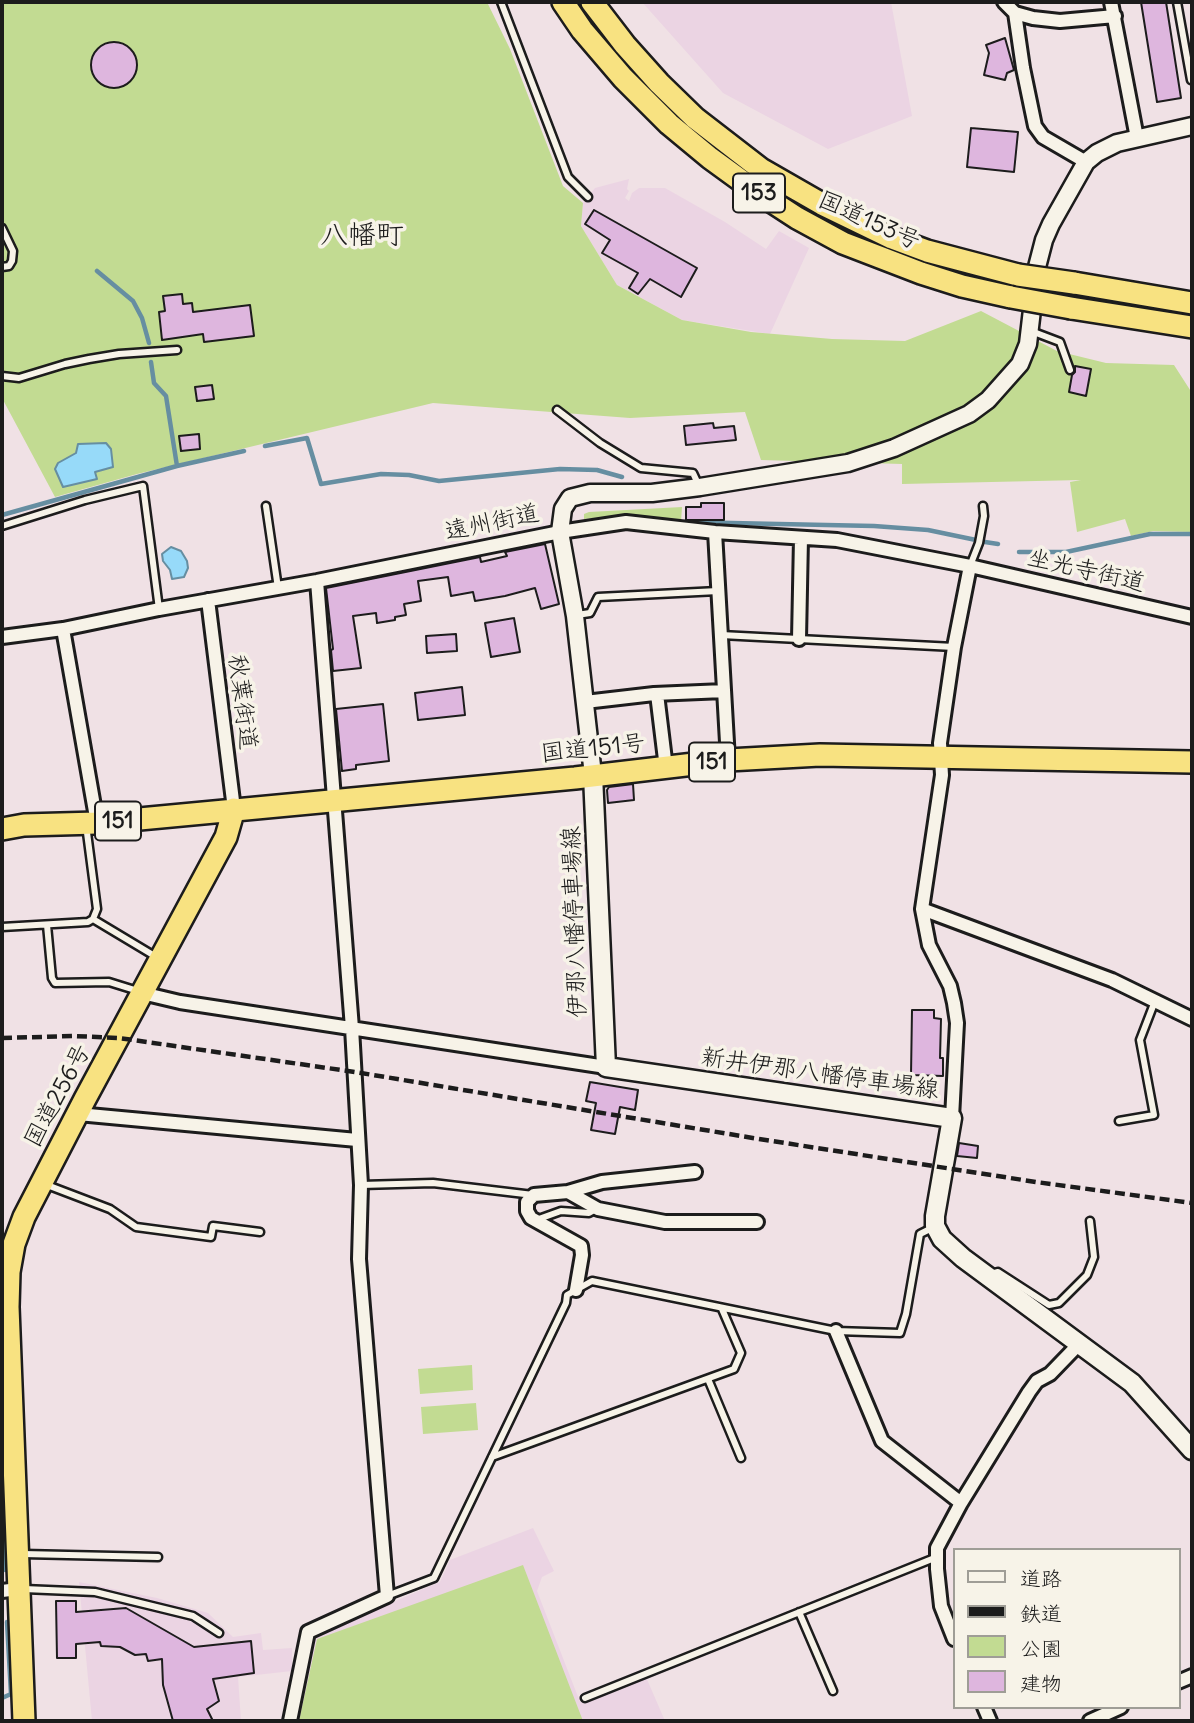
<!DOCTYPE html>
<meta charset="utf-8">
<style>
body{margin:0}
#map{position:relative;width:1194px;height:1723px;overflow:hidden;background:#f0e1e5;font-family:Delius,"Klee One",sans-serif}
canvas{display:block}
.frame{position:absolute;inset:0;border:4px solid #1c1c1c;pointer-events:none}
.legend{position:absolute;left:953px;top:1548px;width:228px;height:161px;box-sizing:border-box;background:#f7f3e8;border:2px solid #9f9d96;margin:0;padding:9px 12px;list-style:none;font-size:21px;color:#1c1c1c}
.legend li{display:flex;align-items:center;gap:14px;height:35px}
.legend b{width:35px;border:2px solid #9f9d96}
</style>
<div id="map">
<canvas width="1194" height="1723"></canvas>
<div class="frame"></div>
<ul class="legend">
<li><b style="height:9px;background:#f7f3e8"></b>道路</li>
<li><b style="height:9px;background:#1c1c1c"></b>鉄道</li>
<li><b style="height:19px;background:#c2db92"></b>公園</li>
<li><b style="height:19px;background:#deb6de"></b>建物</li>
</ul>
</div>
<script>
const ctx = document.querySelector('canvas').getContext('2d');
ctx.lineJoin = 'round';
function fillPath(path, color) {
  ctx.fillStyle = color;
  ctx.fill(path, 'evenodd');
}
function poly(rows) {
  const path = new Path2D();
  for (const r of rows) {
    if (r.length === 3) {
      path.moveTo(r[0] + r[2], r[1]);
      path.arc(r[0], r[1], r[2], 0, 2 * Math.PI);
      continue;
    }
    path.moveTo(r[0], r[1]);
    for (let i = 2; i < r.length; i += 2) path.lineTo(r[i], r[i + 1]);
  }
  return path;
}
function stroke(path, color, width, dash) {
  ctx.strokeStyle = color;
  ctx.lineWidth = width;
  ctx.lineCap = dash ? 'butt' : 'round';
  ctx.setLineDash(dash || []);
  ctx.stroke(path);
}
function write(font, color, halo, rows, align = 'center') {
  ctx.font = font + ' Delius,"Klee One",sans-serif';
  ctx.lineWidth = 7;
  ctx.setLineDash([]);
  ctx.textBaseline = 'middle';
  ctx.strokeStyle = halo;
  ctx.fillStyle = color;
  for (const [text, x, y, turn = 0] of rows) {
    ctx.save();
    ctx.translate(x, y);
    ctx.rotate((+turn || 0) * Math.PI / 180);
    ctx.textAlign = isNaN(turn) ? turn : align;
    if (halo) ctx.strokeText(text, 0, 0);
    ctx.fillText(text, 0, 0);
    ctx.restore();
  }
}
fillPath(poly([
 [642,2,891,2,912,116,828,149,723,93],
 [629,179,627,189,629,191,625,198,629,201,632,193,639,188,665,188,725,222,766,249,779,231,809,248,770,334,682,320,617,285,581,226,583,203,595,188],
 [533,1528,554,1571,542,1577,537,1591,580,1702,646,1677,665,1721,295,1721,313,1636,440,1582,450,1560],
 [79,1582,157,1598,208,1613,233,1637,261,1633,263,1650,292,1648,292,1671,238,1677,241,1721,92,1721]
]), '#ebd4e3');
fillPath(poly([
 [2,2,487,2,510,49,563,186,583,203,581,226,617,285,682,320,751,332,832,339,905,341,981,311,1057,351,1106,363,1174,365,1192,393,1192,532,1153,531,1131,536,1125,519,1077,532,1070,482,1081,480,902,484,902,464,761,460,745,412,630,418,433,403,137,474,55,497,2,398],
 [682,507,681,522,628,515,584,519,584,514,589,512],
 [472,1365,473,1390,420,1394,418,1369],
 [476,1403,478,1430,423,1434,421,1407],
 [523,1565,583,1721,299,1721,317,1639]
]), '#c2db92');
const water = poly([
 [106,443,111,449,113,467,95,472,97,479,63,487,55,469,58,463,76,453,78,444,106,443],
 [171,547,181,551,187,561,188,568,184,577,172,579,170,570,163,561,162,554,171,547]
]);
fillPath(water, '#97daf9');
stroke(water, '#668ea1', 2);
stroke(poly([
 [97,271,133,301,142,318,149,343],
 [151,362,154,383,166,396,177,466],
 [265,446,307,438,321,484,381,474,409,475,439,481,560,469,597,470,622,477],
 [2,515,177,466,244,451],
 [684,522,874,526,928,530,976,540],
 [985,542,998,544],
 [1019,552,1066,552,1150,534,1192,534],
 [2,1477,2,1479],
 [2,1497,5,1570],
 [2,1698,11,1694,7,1622]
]), '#668ea1', 4.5);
const building = poly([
 [1141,2,1166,2,1181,98,1157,102,1141,2],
 [1005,38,1014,70,1007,73,1005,80,984,75,989,53,986,45,1005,38],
 [114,65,23],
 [971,128,1018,132,1014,172,967,167,971,128],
 [594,210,697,268,681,297,650,279,638,294,629,288,638,273,602,253,610,240,585,224,594,210],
 [182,294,183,304,192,303,193,312,250,305,254,336,204,342,203,334,162,340,159,312,165,311,163,296,182,294],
 [1075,366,1091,369,1086,396,1069,392,1072,375,1075,372,1075,366],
 [212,385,214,399,197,401,195,387,212,385],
 [713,423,714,428,734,426,736,440,686,445,684,426,713,423],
 [199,434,200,449,181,451,179,436,199,434],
 [701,503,724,503,724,520,686,520,686,507,701,507,701,503],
 [545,544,559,604,541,609,535,588,505,596,475,601,473,592,451,596,448,577,418,581,421,601,404,604,406,615,395,617,395,620,377,623,376,613,353,616,361,668,333,671,331,650,333,649,326,588,480,557,481,562,507,556,505,552,545,544],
 [514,618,520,652,491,657,485,623,514,618],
 [456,634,457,651,427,653,426,636,456,634],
 [462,687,465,715,418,720,415,693,462,687],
 [383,704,389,761,356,765,356,769,342,771,336,709,383,704],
 [633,784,634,800,608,803,607,790,609,787,633,784],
 [912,1010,934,1010,934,1018,941,1019,940,1058,943,1058,943,1076,911,1075,912,1010],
 [590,1082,638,1090,635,1110,620,1107,615,1134,591,1130,596,1103,586,1101,590,1082],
 [959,1143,978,1146,977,1158,957,1156,959,1143],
 [56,1601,76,1601,76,1612,126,1608,194,1647,251,1641,254,1673,213,1679,219,1701,207,1709,213,1721,173,1721,163,1685,162,1659,148,1661,146,1654,135,1655,120,1647,101,1646,100,1642,76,1644,76,1658,57,1658,56,1601]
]);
fillPath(building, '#deb6de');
stroke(building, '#1c1c1c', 2);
const service = poly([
 [501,2,568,177,588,197],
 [1177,2,1191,80],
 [2,228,13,251,12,261,9,266,2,267],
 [1031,331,1060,342,1070,370],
 [2,376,19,378,65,364,89,359,119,354,177,350],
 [557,410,600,443,641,468,693,473,699,486],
 [266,506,278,588],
 [2,526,85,500,143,486,159,609],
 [970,566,979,543,984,516,983,506],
 [577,615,590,613,598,597,718,591],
 [721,635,954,647],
 [93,919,158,958],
 [47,925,52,978,55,983,109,982,138,991],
 [2,927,88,922,93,919,97,909,86,825],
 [1119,1121,1154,1115,1140,1040,1155,1001],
 [47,1185,110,1209,136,1227,211,1237,213,1226,260,1232],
 [361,1185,433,1183,533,1195],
 [536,1220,561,1211,589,1213,596,1209],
 [991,1274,998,1272,1049,1305,1059,1303,1087,1275,1094,1257,1090,1221],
 [708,1379,741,1458],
 [492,1457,734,1369,741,1353,722,1309],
 [23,1554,158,1557],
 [24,1589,95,1592,193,1616,219,1633],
 [387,1596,434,1578,566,1303,567,1295,592,1281,836,1331,900,1333,906,1314,920,1234,932,1228],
 [799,1612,833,1691],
 [585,1698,937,1557]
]);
const minor = poly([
 [1004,2,1015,13,1033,18,1060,21,1115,16],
 [1111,2,1137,138],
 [1015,13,1023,68,1035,126,1043,137,1086,162],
 [715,532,728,760],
 [208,600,234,809],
 [63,629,97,823],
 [2,637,63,629,159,609,317,581,560,532,626,522,715,532,837,540,970,566,1192,617],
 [799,639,801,538],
 [657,694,666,768],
 [585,702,654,694,724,691],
 [922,909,1112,980,1192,1019],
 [142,993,180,1002,606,1067],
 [78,1114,357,1140],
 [952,1118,957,1023,954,1003,950,986,929,945,922,909,942,775,940,743,954,647,970,566],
 [568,1192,598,1209,665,1222,757,1222],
 [576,1290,582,1255,581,1246,531,1218,527,1211,527,1202,534,1195,568,1192,602,1182,695,1172],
 [836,1331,882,1441,961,1503],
 [2,1591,18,1589],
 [954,1639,941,1606,937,1569,937,1548,961,1503,1029,1392,1037,1381,1050,1374,1078,1345],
 [1178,1682,1192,1676],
 [984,1707,990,1721],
 [290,1721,308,1632,387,1596,359,1259,361,1185,352,1028,317,581],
 [1090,1721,1121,1707]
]);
const tertiary = poly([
 [593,775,575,616,560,532,563,509,570,498,590,493,652,493,700,487,848,463,894,448,969,414,988,400,1020,364,1028,344,1037,267,1044,240,1051,224,1086,162,1097,153,1117,143,1192,126]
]);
const secondary = poly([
 [593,775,606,1067,952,1118,935,1216,935,1226,942,1239,963,1258,1132,1383,1192,1450]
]);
const trunk = poly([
 [563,2,582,30,623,78,669,124,710,158,754,190,797,218,843,243,921,273,962,286,1011,297],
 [592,2,625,45,659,83,695,118,761,169,822,204,892,238,927,251,1018,275],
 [1074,283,1192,303],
 [1071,308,1192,327],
 [2,829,24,825,97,823,575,778,728,760,820,755,1192,762],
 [24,1721,8,1307,9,1272,14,1244,24,1217,85,1099,226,837,234,809]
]);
stroke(service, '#1c1c1c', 11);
stroke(minor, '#1c1c1c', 18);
stroke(tertiary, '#1c1c1c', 21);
stroke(secondary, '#1c1c1c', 23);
stroke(trunk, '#1c1c1c', 26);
stroke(service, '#f7f3e8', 6);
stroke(minor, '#f7f3e8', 12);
stroke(tertiary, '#f7f3e8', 16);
stroke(secondary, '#f7f3e8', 18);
stroke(trunk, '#f8e281', 21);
stroke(poly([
 [2,1038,74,1036,119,1038,355,1072,759,1139,1036,1182,1192,1203]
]), '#1c1c1c', 4.5, [10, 5]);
const trunkBridge = poly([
 [1018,275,1074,283],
 [1011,297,1071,308]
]);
stroke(trunkBridge, '#1c1c1c', 26, []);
stroke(trunkBridge, '#f8e281', 21);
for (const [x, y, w] of [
 [759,193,52],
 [712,762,46],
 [118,821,46]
]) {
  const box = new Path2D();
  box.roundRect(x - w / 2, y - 19.5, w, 39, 5);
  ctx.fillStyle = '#f7f3e8';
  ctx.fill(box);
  stroke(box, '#1c1c1c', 2);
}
write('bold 23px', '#1c1c1c', null, [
 ["153",759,193],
 ["151",712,762],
 ["151",118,821]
]);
write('24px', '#1c1c1c', '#f7f3e8', [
 ["国道153号",869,221,24],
 ["遠州街道",492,523,-12],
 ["坐光寺街道",1086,571,13],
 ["秋葉街道",242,702,83],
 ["国道151号",593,749,-6],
 ["伊那八幡停車場線",575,922,-92],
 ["新井伊那八幡停車場線",820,1074,8],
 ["国道256号",58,1096,-62]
]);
write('28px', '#1c1c1c', '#f7f3e8', [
 ["八幡町",362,236]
]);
</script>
